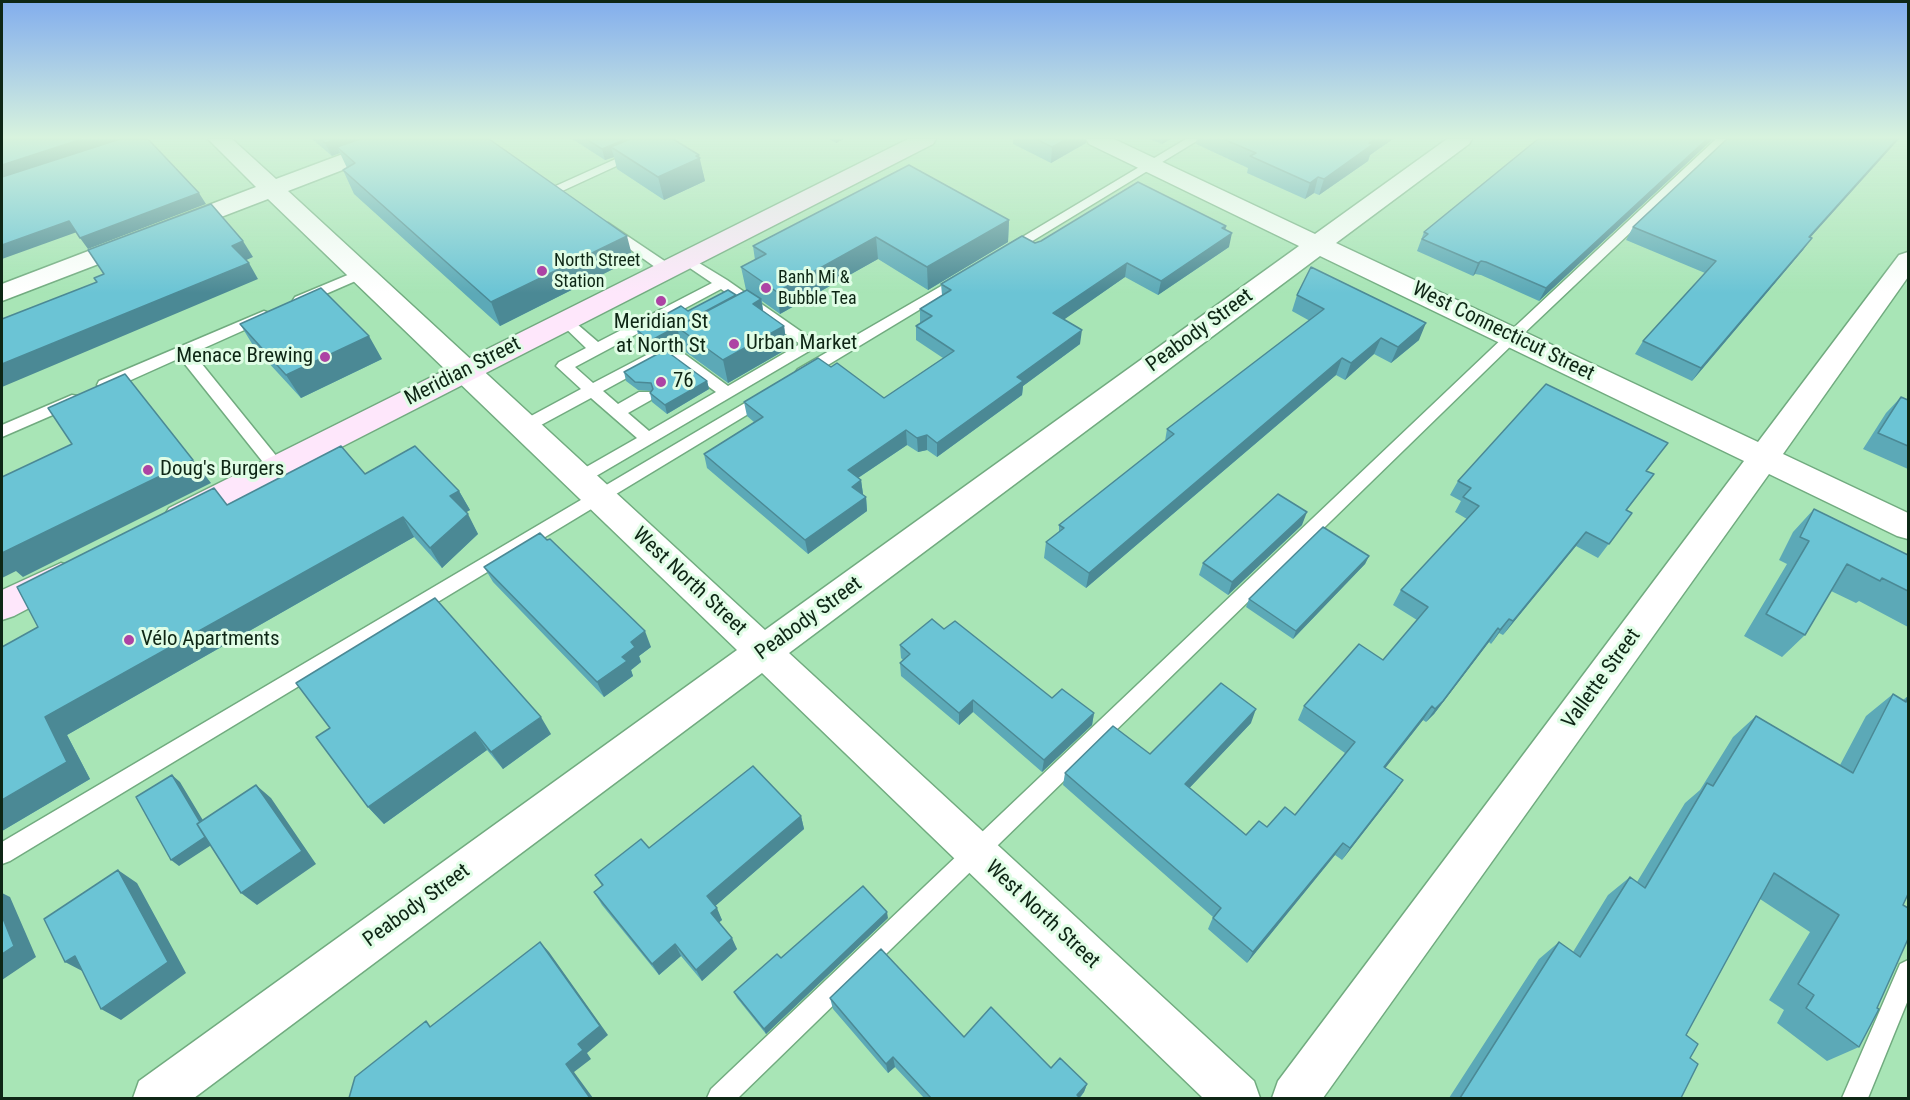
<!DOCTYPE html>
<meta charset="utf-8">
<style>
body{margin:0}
#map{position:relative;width:1910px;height:1100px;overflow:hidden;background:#a8e5b6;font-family:"Roboto Condensed",sans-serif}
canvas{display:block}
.frame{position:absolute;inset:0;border:3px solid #0e2615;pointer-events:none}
</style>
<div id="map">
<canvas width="1910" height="1100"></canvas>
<div class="frame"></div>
</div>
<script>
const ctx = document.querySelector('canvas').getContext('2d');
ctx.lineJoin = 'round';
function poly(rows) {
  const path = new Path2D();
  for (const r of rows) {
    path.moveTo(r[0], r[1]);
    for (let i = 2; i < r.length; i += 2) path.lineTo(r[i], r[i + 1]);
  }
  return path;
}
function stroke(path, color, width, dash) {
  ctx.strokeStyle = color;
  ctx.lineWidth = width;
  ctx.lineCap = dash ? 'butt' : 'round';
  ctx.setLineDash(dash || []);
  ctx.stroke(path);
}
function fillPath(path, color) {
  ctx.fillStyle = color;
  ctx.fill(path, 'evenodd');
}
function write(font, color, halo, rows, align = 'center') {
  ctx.font = font + ' "Roboto Condensed",sans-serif';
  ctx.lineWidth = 6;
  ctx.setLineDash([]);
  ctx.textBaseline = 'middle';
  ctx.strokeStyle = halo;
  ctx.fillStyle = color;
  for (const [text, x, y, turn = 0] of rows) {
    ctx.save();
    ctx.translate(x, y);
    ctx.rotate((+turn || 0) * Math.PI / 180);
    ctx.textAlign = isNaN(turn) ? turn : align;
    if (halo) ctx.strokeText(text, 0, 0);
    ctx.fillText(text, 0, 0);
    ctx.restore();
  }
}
const lane = poly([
 [660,139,675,139,560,192,555,193,549,189,660,139],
 [1186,139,1200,139,1011,254,1001,254,999,251,1186,139],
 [1716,139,1729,139,1517,340,738,1098,707,1098,711,1089,1507,334,1716,139],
 [608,223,672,266,674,269,672,272,662,272,603,230,601,227,603,224,608,223],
 [686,255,727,280,819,344,816,347,586,482,574,482,572,478,574,474,637,438,591,398,530,431,518,431,516,427,518,423,581,389,556,366,559,362,586,348,558,321,565,316,570,318,598,342,712,283,681,262,679,259,681,256,686,255],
 [721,289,800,344,728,386,679,350,707,334,709,331,702,326,593,383,575,367,721,289],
 [667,356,716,392,649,431,628,413,651,400,653,396,651,392,639,392,618,404,603,391,667,356],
 [362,269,367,270,369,273,367,276,305,303,295,303,293,300,295,297,362,269],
 [962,274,969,278,967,281,808,377,803,378,795,373,798,369,962,274],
 [264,311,269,313,271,316,269,319,193,353,282,463,284,467,282,471,270,471,180,358,111,389,105,390,97,385,99,381,264,311],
 [767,390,773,391,775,395,773,399,10,861,2,864,2,842,767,390],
 [72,395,78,396,80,400,78,404,2,437,2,425,72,395],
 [1908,960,1908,1000,1868,1098,1842,1098,1900,964,1908,960]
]);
const street = poly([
 [208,139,232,139,276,179,383,139,413,139,410,144,288,191,765,630,1299,246,1089,144,1086,139,1114,139,1315,234,1447,139,1472,139,1469,144,1336,243,1758,442,1899,255,1908,252,1908,277,1783,454,1908,513,1908,539,1897,536,1769,474,1323,1098,1272,1098,1278,1081,1744,461,1320,256,789,653,1254,1081,1260,1098,1203,1098,762,673,194,1098,133,1098,139,1081,737,650,268,199,2,301,2,284,256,187,208,139]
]);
const secondary = poly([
 [908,139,936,139,933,144,191,524,180,528,169,524,164,516,169,508,908,139],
 [61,563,73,567,78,576,73,585,14,616,2,620,2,590,61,563]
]);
stroke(lane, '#71ab7f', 3);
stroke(street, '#71ab7f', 3);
stroke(secondary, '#71ab7f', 3);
fillPath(lane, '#fff');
fillPath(street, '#fff');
fillPath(secondary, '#fee7fb');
fillPath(poly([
 [312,139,489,139,633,259,500,326,354,194,343,170,347,168,340,153,332,156],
 [572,139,673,139,699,158,705,181,664,200,617,169,614,157,605,160],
 [829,139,844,139,836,143],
 [1013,139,1086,139,1086,143,1051,163,1013,144],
 [1150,139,1171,139,1162,144],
 [1197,139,1393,139,1370,155,1368,161,1319,195,1314,193,1305,199,1247,173,1248,168,1196,144],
 [1713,139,1539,301,1481,275,1475,274,1473,276,1417,251,1424,232],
 [1009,220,1008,242,928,290,878,259,780,314,762,301,763,311,784,326,787,349,728,383,683,350,679,335,652,349,639,338,637,330,688,311,736,295,746,290,741,267,755,260,753,246],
 [1226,226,1225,230,1229,247,1158,295,1125,277,1064,319,1080,344,1023,386,1022,395,937,457,927,450,918,452,907,445,858,478,861,480,863,494,862,494,866,497,867,511,808,554,707,468,704,454,754,422,747,416,744,402,831,367,884,398,943,358,916,340,916,326,920,323,920,309,942,295,941,284,1035,243],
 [1633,227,1811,237,1803,250,1692,381,1635,354,1643,341,1705,273,1626,240],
 [1297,295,1419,340,1391,363,1374,354,1345,380,1336,375,1086,588,1044,558,1046,542,1059,532,1059,525,1165,441,1167,429,1310,321,1292,311],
 [240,324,382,359,301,398,254,347],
 [624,372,707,381,709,389,667,414,652,402,650,393,651,391,638,390,626,381],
 [1901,397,1908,400,1908,469,1863,449,1886,413],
 [1657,458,1647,471,1654,474,1627,510,1632,513,1598,558,1576,546,1503,635,1499,633,1491,644,1489,642,1434,714,1426,722,1423,720,1385,768,1403,780,1395,792,1342,860,1335,855,1247,963,1208,929,1213,917,1063,785,1065,773,1150,754,1251,723,1189,788,1246,835,1295,815,1345,753,1298,720,1304,706,1383,660,1417,620,1393,605,1401,590,1467,519,1455,512,1461,501,1450,495,1458,481],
 [365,474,459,491,470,510,466,512,478,534,442,568,414,537,67,735,90,779,2,831,38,627,228,505],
 [1814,509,1908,555,1908,627,1859,601,1856,603,1831,591,1805,635,1782,657,1744,636,1787,564,1779,560,1793,532],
 [1302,525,1228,595,1199,575,1203,563],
 [1369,556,1365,564,1293,639,1246,607,1249,599],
 [484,567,651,647,639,656,641,662,631,670,633,676,604,697,493,582],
 [944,629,1052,698,1094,713,1092,725,1042,772,973,712,959,725,901,676,900,663,903,660,901,658,900,645],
 [1893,694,1903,700,1908,696,1903,905,1859,1047,1827,1061,1777,1023,1784,1010,1769,1000,1810,932,1760,899,1686,1035,1690,1058,1681,1098,1449,1098,1539,959,1559,942,1573,952,1608,895,1630,877,1637,882,1685,803,1700,790,1733,737,1756,716,1840,765,1866,716],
 [551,734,503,769,487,750,384,824,368,807,316,737],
 [801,816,804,829,715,906,722,920,719,922,737,949,702,981,681,956,659,975,602,905,594,892,602,886,595,875,649,848],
 [888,918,766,1034,737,998,734,992,781,958],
 [830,998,964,1037,1051,1068,1087,1084,1084,1092,1080,1098,924,1098,895,1067,888,1073,833,1009]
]), '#5ca9b7');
fillPath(poly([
 [82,139,121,139,2,179,2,165],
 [337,139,378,139,337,147,340,153,332,156,325,143],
 [626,139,657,139,611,147,614,157,605,160,602,149],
 [835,139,844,139,836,143],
 [1067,139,1086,139,1086,143,1051,163,1052,147],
 [1163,139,1171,139,1162,144],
 [1375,139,1393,139,1370,155,1368,161,1319,195,1324,179],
 [1707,139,1713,139,1539,301,1546,288],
 [1897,139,1899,139,1800,249,1809,237],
 [699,155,705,181,664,200,658,177],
 [1318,177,1314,193,1305,199,1310,183],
 [199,193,206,204,88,249,80,238],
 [1009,220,1008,242,928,290,927,267],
 [69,221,77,232,2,259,2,245],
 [1226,226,1223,239,1232,233,1229,247,1158,295,1161,281],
 [627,236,633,259,500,326,491,302],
 [876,237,878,259,780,314,777,292],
 [1812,238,1803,250,1692,381,1701,368],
 [243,241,253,257,242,262,232,246],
 [1481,261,1475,274,1473,276,1478,263],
 [249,263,258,279,2,387,2,364],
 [1127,263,1125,277,1052,328,1053,313],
 [736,295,677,327,679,335,652,349,650,341],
 [761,299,765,323,753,304],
 [1426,323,1419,340,1391,363,1398,347],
 [784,326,787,349,728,383,723,360],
 [1082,330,1080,344,1023,386,1022,395,937,457,937,443,1017,377],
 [369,336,382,359,301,398,286,375],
 [1381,338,1374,354,1345,380,1351,363],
 [1342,358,1336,375,1086,588,1089,573],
 [707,381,709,389,667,414,665,405],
 [906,430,907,445,849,484,848,470],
 [927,435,927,450,918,452,917,438],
 [193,460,211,483,23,577,16,571,2,578,2,553],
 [861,480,863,494,853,501,852,487],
 [459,491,470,510,460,516,450,496],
 [866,497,867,511,808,554,805,540],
 [1307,512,1302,525,1228,595,1232,582],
 [468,514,478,534,442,568,430,548],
 [403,517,414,537,67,735,90,779,2,831,2,800,45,717],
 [1586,532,1576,546,1503,635,1513,621],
 [1369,556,1365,564,1293,639,1296,631],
 [1509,619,1499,633,1491,644,1500,630],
 [1498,628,1489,642,1434,714,1426,722,1435,709],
 [645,631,651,647,639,656,641,662,631,670,633,676,604,697,597,682,622,657,631,642],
 [973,700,973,712,959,725,959,713],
 [1432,706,1423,720,1376,780,1384,767],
 [1256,709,1251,723,1181,797,1185,784],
 [1094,713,1092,725,1042,772,1044,760],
 [541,717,551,734,503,769,491,752],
 [475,732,487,750,384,824,368,807],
 [172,775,180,782,216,842,179,866,171,860],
 [1403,780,1395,792,1342,860,1350,848],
 [256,785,271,798,316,864,257,905,241,893],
 [801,816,804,829,713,908,707,896],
 [1343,843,1335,855,1247,963,1253,952],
 [118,870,137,883,186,973,121,1020,101,1009],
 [2,893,10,897,36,957,2,980],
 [717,908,722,920,716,925,711,913],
 [887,912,888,918,766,1034,764,1029],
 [732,938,737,949,702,981,696,970],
 [540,942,549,952,608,1035,587,1053,591,1059,574,1072,593,1098,590,1098,566,1064,578,1044],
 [675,944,681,956,659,975,652,964],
 [75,956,86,973,65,962],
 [893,1057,895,1067,888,1073,886,1064],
 [1087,1084,1084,1092,1079,1098,1077,1095]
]), '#4b8995');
const building = poly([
 [2,139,82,139,2,165,2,139],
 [120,139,148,139,199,193,80,238,69,221,2,245,2,177,120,139],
 [320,139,337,139,325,143,320,139],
 [360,139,489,139,627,236,491,302,343,170,355,163,337,147,360,139],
 [586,139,626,139,602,149,586,139],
 [630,139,673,139,699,155,696,156,700,158,658,177,611,147,630,139],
 [1036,139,1067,139,1052,147,1036,139],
 [1223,139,1375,139,1369,143,1373,144,1324,179,1318,177,1310,183,1250,156,1256,153,1223,139],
 [1538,139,1707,139,1546,288,1486,262,1481,261,1478,263,1422,239,1428,234,1424,232,1538,139],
 [1727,139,1897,139,1809,237,1812,238,1701,368,1643,341,1716,261,1633,227,1727,139],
 [909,165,1009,220,927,267,876,237,777,292,741,267,766,254,753,246,909,165],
 [1138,182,1226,226,1222,228,1232,233,1161,281,1127,263,1053,313,1082,330,1017,377,1023,381,937,443,927,435,917,438,906,430,848,470,861,480,852,487,866,497,805,540,704,454,763,417,744,402,818,358,831,367,837,363,884,398,954,351,916,326,932,316,920,309,951,290,941,284,1022,236,1035,243,1041,241,1138,182],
 [211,204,243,241,232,246,249,263,2,364,2,319,97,282,94,278,104,274,88,250,211,204],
 [1311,267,1426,323,1398,347,1381,338,1351,363,1342,358,1089,573,1046,542,1064,528,1059,525,1174,434,1167,429,1324,309,1297,295,1311,267],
 [321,288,369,336,286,375,240,324,321,288],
 [728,290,736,295,650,341,637,330,681,306,688,311,728,290],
 [747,290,761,299,753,304,784,326,723,360,677,327,747,290],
 [665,350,707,381,665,405,650,393,653,389,651,383,635,382,624,372,665,350],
 [125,374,193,460,2,553,2,477,72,444,48,408,125,374],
 [1546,384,1668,443,1646,471,1654,474,1626,510,1632,513,1609,544,1586,532,1513,621,1509,619,1500,630,1498,628,1443,701,1435,709,1432,706,1384,767,1403,780,1350,848,1343,843,1253,952,1213,918,1221,908,1065,773,1113,726,1150,754,1221,683,1256,709,1185,784,1246,835,1259,821,1267,827,1285,807,1295,815,1355,742,1304,706,1359,644,1383,660,1428,607,1401,590,1479,506,1463,497,1471,488,1458,481,1546,384],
 [1901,397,1908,400,1908,446,1878,433,1901,397],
 [341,446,365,474,415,446,459,491,450,496,468,514,430,548,403,517,45,717,67,762,2,800,2,647,38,627,17,587,214,488,227,505,341,446],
 [1278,494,1307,512,1232,582,1203,563,1278,494],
 [1814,509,1908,555,1908,591,1882,578,1880,581,1847,564,1805,635,1766,614,1809,541,1800,537,1814,509],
 [1323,527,1369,556,1296,631,1249,599,1323,527],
 [540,533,547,540,550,539,645,631,631,642,635,647,622,657,627,661,597,682,484,567,540,533],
 [435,598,541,717,491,752,475,732,368,807,316,737,330,728,296,683,435,598],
 [932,619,944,629,955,621,1052,698,1062,689,1094,713,1044,760,973,700,959,713,900,663,910,654,900,645,932,619],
 [1893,694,1906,702,1908,696,1908,894,1903,905,1908,908,1908,939,1877,1008,1879,1009,1859,1047,1806,1008,1814,995,1798,984,1839,915,1774,873,1686,1035,1698,1044,1690,1058,1698,1064,1681,1098,1460,1098,1559,942,1580,957,1630,877,1645,888,1707,783,1713,786,1756,716,1853,773,1893,694],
 [753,766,801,816,707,896,717,908,711,913,732,938,696,970,675,944,652,964,594,892,603,885,595,875,641,839,649,848,753,766],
 [172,775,200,822,197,824,205,837,171,860,136,797,172,775],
 [256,785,302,851,241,893,197,824,256,785],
 [118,870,168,962,101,1009,75,956,65,962,44,919,118,870],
 [863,886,887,912,764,1029,734,992,777,954,781,958,863,886],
 [2,916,14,946,2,954,2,916],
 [540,942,600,1026,578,1044,583,1050,566,1064,590,1098,349,1098,355,1077,426,1021,430,1027,540,942],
 [881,949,964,1037,991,1007,1051,1068,1060,1058,1087,1084,1077,1095,1080,1098,931,1098,893,1057,886,1064,830,998,881,949]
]);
fillPath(building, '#6bc4d5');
stroke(building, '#4b8995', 1.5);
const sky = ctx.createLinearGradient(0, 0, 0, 293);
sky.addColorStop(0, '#82aded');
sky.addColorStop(0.47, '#d8f3de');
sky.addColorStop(1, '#d8f3de00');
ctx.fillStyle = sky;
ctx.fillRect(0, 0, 1910, 293);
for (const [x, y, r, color] of [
 [542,271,6,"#ad43a4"],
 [766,288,6,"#ad43a4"],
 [661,301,6,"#ad43a4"],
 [734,344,6,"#ad43a4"],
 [325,357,6,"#ad43a4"],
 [661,382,6,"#ad43a4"],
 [148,470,6,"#ad43a4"],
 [129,640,6,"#ad43a4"]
]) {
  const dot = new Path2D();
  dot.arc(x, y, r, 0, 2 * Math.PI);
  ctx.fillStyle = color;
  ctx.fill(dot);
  stroke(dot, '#e0fde6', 2);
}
write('18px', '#0e2615', '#e0fde6', [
 ["North Street",554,261],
 ["Station",554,282],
 ["Banh Mi &",778,278],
 ["Bubble Tea",778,299]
], 'left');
write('21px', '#0e2615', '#e0fde6', [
 ["Meridian St",661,323,"center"],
 ["at North St",661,347,"center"],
 ["Urban Market",746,344],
 ["Menace Brewing",313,357,"right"],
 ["76",673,382],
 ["Doug's Burgers",160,470],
 ["Vélo Apartments",141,640]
], 'left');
write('21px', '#0e2615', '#e0fde6', [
 ["Peabody Street",1200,331,-36],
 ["West Connecticut Street",1503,332,26],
 ["Meridian Street",463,372,-27],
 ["West North Street",689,582,43],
 ["Peabody Street",809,619,-36],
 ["Vallette Street",1602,679,-54],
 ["Peabody Street",417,906,-36],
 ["West North Street",1042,915,43]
]);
</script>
